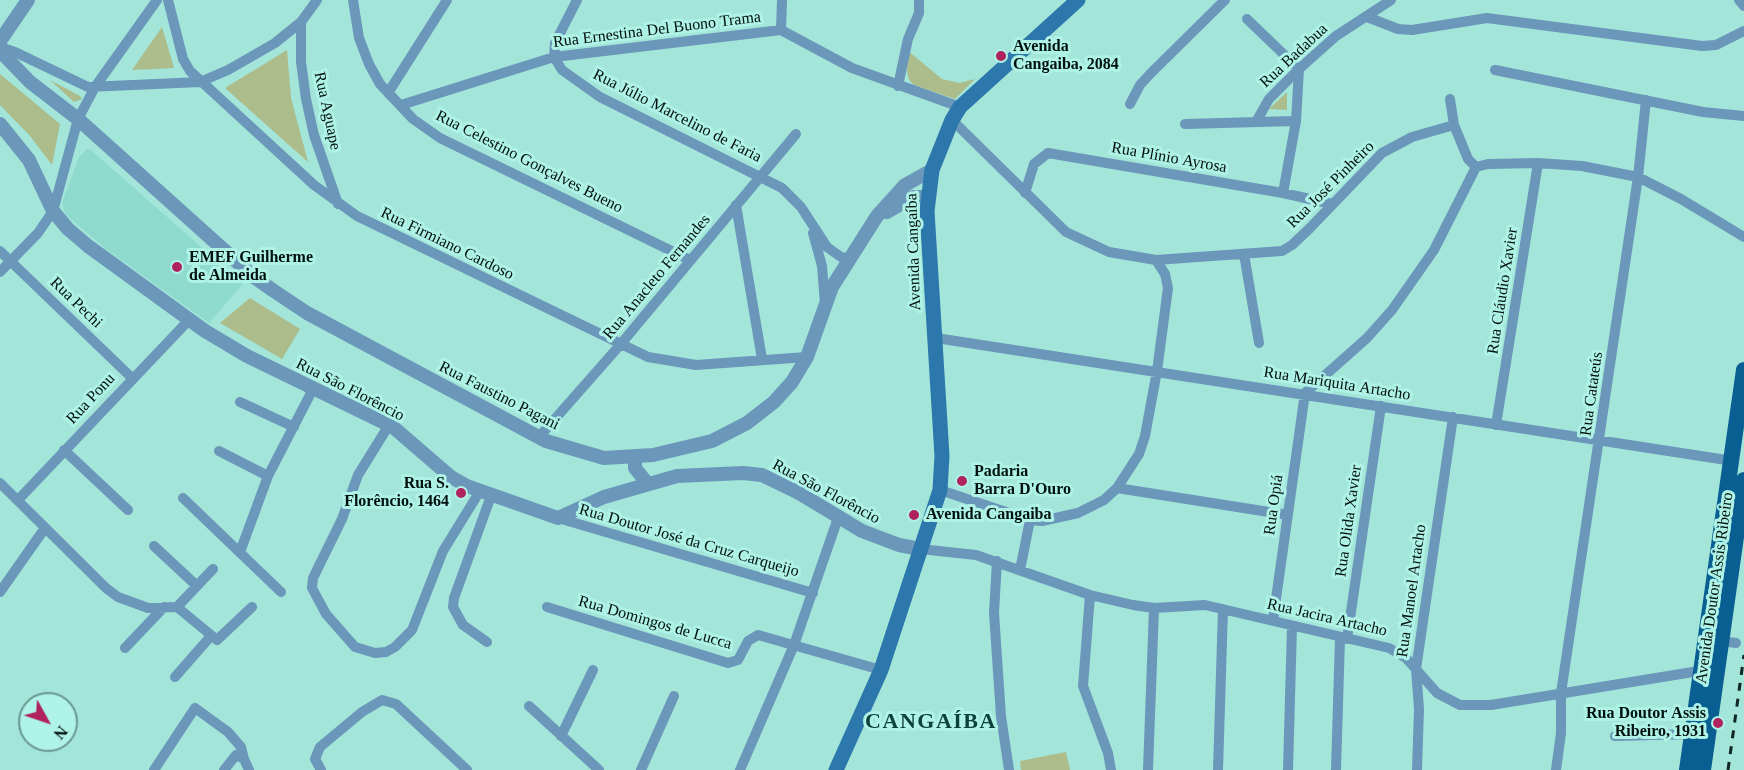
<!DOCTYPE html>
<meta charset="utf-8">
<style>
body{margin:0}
#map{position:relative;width:1744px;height:770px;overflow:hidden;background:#a3e5d9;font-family:"Times New Roman",serif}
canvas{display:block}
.north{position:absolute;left:18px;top:692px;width:60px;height:60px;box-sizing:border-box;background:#aff2e6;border:2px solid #699890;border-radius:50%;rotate:130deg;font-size:16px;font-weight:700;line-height:24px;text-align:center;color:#00110e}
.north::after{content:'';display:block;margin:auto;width:21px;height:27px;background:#b0225b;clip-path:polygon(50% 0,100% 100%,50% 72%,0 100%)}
</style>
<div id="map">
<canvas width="1744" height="770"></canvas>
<div class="north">N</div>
</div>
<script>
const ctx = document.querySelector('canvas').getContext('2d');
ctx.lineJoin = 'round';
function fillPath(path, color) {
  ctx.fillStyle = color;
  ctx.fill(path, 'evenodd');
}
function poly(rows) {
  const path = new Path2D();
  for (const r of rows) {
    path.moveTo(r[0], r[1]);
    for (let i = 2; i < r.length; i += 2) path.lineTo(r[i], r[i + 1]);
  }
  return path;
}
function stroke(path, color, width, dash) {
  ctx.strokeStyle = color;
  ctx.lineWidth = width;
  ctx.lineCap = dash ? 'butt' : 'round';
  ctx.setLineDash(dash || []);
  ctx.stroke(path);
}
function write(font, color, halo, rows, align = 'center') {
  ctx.font = font + ' "Times New Roman",serif';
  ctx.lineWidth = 6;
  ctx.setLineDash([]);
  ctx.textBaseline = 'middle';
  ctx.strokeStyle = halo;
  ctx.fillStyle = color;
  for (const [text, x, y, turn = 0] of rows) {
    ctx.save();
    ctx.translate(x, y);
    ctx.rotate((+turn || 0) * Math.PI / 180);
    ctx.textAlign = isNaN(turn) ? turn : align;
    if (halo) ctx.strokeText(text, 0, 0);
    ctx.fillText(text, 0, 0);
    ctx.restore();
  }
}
fillPath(poly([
 [87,149,91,150,243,284,209,323,106,249,65,214,62,203,79,157]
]), '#8edbce');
fillPath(poly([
 [162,27,174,68,132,70,148,47],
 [287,50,291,98,308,162,225,88],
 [908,51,942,79,959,83,975,79,955,99,914,85,909,80,907,71],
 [0,74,60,124,52,165,30,136,0,105],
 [50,80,80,96,82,99,74,102],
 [1287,92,1287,110,1269,109],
 [250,298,300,329,282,359,220,323],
 [1066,752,1070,770,1021,770,1020,761]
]), '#acbc8a');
stroke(poly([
 [168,0,183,59,190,71,314,185,357,216,648,357,696,365,807,357],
 [353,0,359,38,369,64,380,84,413,119,440,138,690,260],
 [577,0,555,43,554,57,562,70,600,97,782,188,801,207,827,247,841,257,850,259],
 [1739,0,1744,6],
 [1367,17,1398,29,1412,30,1487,18,1702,46,1716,45,1744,31],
 [1247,19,1299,69],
 [301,22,301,62,306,99,314,135,338,204],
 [781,30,852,68,960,107],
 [781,30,782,0],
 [0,47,15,52,88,87,200,82,228,70,275,43,301,22,317,0],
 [1495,70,1703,112,1744,116],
 [898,86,908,39,919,13,919,0],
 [388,93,447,0],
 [1450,99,1454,125,1468,159,1476,167],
 [1130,104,1140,85,1150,74,1225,0],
 [401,105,554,57,781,30],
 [952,120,1066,232,1109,252,1156,260,1282,251,1292,245,1309,229,1382,153,1412,137,1454,125],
 [1256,122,1269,99,1299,69,1336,36,1391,0],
 [1185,124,1296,121],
 [1025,193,1034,164,1048,153,1283,193,1332,204],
 [1283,193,1296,121,1299,69],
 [736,205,762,359],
 [813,233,822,266,825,303],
 [0,251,132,378],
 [1244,254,1259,343],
 [0,272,38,233,53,211,78,119,95,87,157,0],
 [936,338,1733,461],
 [1305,393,1367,338,1392,310,1434,250,1476,167,1488,164,1538,163,1582,166,1638,177,1681,199,1744,237],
 [240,402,294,427],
 [389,425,358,475,342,519,313,578,312,588,326,614,355,647,375,653,386,652,395,647,412,630,443,551,480,491],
 [1496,425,1538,163],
 [539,437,620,345,796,134],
 [64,450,128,510],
 [219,451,268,476],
 [0,483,106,588,118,597,148,608,177,607,217,640,252,607],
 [1117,488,1288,515],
 [940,490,1030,520,1042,521,1078,513,1104,500,1117,488,1139,454,1145,436,1157,371,1168,288,1165,274,1156,260],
 [183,498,281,592],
 [18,500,189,320],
 [558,518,813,593],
 [154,546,197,586],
 [920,549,976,555,1090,595,1133,605,1154,608,1205,605,1389,648,1406,658,1437,693,1460,705,1491,705,1705,670],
 [240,552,268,476,313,389],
 [997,561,994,613,1001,716,1009,770],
 [1020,570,1030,520],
 [0,592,45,528],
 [1090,595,1083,686,1108,753,1111,770],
 [177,607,213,569],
 [547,607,728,663,738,660,748,641,758,635,881,670],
 [1273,620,1305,393],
 [1347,639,1381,406],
 [1720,641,1736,643],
 [487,642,463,625,453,607,454,598,491,496],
 [125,648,164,607],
 [175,677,210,637],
 [529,706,599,770],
 [561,736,593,670],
 [1615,736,1692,734],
 [154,770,195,708,228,732,241,747,244,759],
 [224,770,236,755,244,759,249,770],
 [321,770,315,759,320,747,362,712,382,700,396,704,467,770],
 [641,770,674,696],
 [740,770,794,645,838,518],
 [1148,770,1154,608],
 [1218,770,1223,609],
 [1288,770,1292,626],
 [1336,770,1340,638],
 [1417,770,1419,709,1416,669,1453,417],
 [1556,770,1561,733,1561,693,1638,177,1646,100]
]), '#6a97ba', 10);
stroke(poly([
 [0,41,28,0],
 [0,51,30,82,78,119,254,277,274,291,307,313,546,441,604,458,653,455,712,441,747,423,774,402,792,382,807,357,832,287,877,216,905,185,932,170],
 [0,124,29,160,53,211,68,229,88,246,205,331,247,356,393,427,451,477,467,486,558,518,604,497,677,476,743,473,762,475,799,493,862,531,899,545,920,549],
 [887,212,913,197,928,197],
 [635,456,635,468,647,483]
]), '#6a97ba', 14);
stroke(poly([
 [836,770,881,670,940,490,942,456,927,211,932,170,952,120,960,107,1078,0]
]), '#2c77ab', 15);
stroke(poly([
 [1687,770,1744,370],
 [1703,770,1744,480]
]), '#095f91', 16);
stroke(poly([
 [1728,770,1744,655]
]), '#112723', 3, [8, 8]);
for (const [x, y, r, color] of [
 [1001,56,6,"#b0225b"],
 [177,267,6,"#b0225b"],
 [962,481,6,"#b0225b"],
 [461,493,6,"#b0225b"],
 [914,515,6,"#b0225b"],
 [1718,723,6,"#b0225b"]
]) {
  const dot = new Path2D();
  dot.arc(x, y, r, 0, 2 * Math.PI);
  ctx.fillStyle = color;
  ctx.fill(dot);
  stroke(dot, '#aff2e6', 2);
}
write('16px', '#00110e', '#aff2e6', [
 ["Rua Ernestina Del Buono Trama",657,30,-7],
 ["Rua Badabua",1294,56,-43],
 ["Rua Aguape",327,111,78],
 ["Rua Júlio Marcelino de Faria",677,116,27],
 ["Rua Plínio Ayrosa",1169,158,10],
 ["Rua Celestino Gonçalves Bueno",529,162,27],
 ["Rua José Pinheiro",1331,185,-45],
 ["Rua Firmiano Cardoso",447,244,26],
 ["Avenida Cangaíba",914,252,-92],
 ["Rua Anacleto Fernandes",657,277,-50],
 ["Rua Cláudio Xavier",1503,291,-81],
 ["Rua Pechi",76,303,44],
 ["Rua Mariquita Artacho",1337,384,9],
 ["Rua São Florêncio",350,390,27],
 ["Rua Catateús",1592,394,-82],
 ["Rua Faustino Pagani",499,396,27],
 ["Rua Ponu",91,399,-47],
 ["Rua São Florêncio",826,492,28],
 ["Rua Opiá",1274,505,-82],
 ["Rua Olida Xavier",1349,521,-82],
 ["Rua Doutor José da Cruz Carqueijo",689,541,16],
 ["Avenida Doutor Assis Ribeiro",1715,588,-82],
 ["Rua Manoel Artacho",1412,591,-82],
 ["Rua Jacira Artacho",1327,618,13],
 ["Rua Domingos de Lucca",655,623,16]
]);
write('bold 16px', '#00110e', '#aff2e6', [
 ["Avenida",1013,47],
 ["Cangaiba, 2084",1013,65],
 ["EMEF Guilherme",189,258],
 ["de Almeida",189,276],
 ["Padaria",974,472],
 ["Barra D'Ouro",974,490],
 ["Rua S.",449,484,"right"],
 ["Florêncio, 1464",449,502,"right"],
 ["Avenida Cangaiba",926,515],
 ["Rua Doutor Assis",1706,714,"right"],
 ["Ribeiro, 1931",1706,732,"right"]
], 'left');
ctx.letterSpacing = '1.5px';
write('bold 22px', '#0d413b', '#aff2e6', [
 ["CANGAÍBA",931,722]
]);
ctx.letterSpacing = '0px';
</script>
